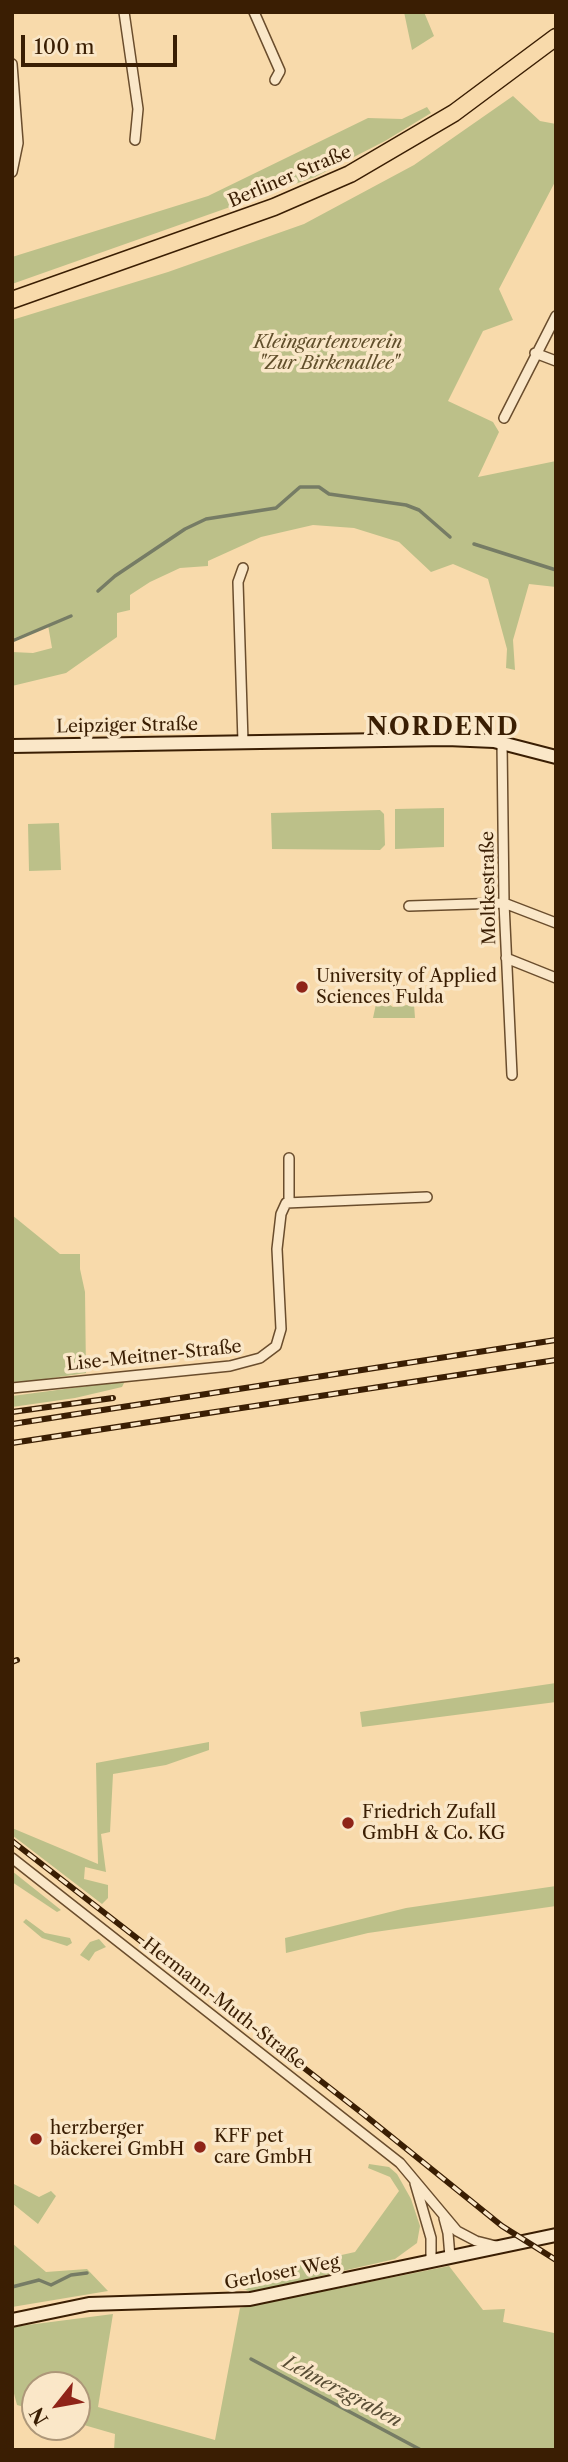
<!DOCTYPE html>
<meta charset="utf-8">
<style>
body{margin:0}
#map{position:relative;width:568px;height:2462px;overflow:hidden;background:#f8daab;font-family:"Libre Caslon Text",serif}
canvas{display:block}
.frame{position:absolute;inset:0;border:14px solid #3a1e03;pointer-events:none}
.north{position:absolute;left:21px;top:2371px;width:70px;height:70px;box-sizing:border-box;background:#fae7c8;border:2px solid #ad9779;border-radius:50%;rotate:239deg;font-size:19px;font-weight:700;line-height:28px;text-align:center;color:#3a1e03}
.north::after{content:'';display:block;margin:auto;width:24px;height:32px;background:#8f2418;clip-path:polygon(50% 0,100% 100%,50% 72%,0 100%)}
.scale{position:absolute;left:21px;top:35px;width:156px;height:32px;box-sizing:border-box;border:4px solid #3a1e03;border-top:0;padding-left:9px;font-size:21px;line-height:24px;white-space:nowrap;color:#3a1e03;-webkit-text-stroke:5px #fae7c8;paint-order:stroke}
</style>
<div id="map">
<canvas width="568" height="2462"></canvas>
<div class="frame"></div>
<div class="north">N</div>
<div class="scale">100 m</div>
</div>
<script>
const ctx = document.querySelector('canvas').getContext('2d');
ctx.lineJoin = 'round';
function fillPath(path, color) {
  ctx.fillStyle = color;
  ctx.fill(path, 'evenodd');
}
function poly(rows) {
  const path = new Path2D();
  for (const r of rows) {
    path.moveTo(r[0], r[1]);
    for (let i = 2; i < r.length; i += 2) path.lineTo(r[i], r[i + 1]);
  }
  return path;
}
function stroke(path, color, width, dash) {
  ctx.strokeStyle = color;
  ctx.lineWidth = width;
  ctx.lineCap = dash ? 'butt' : 'round';
  ctx.setLineDash(dash || []);
  ctx.stroke(path);
}
function write(font, color, halo, rows, align = 'center') {
  ctx.font = font + ' "Libre Caslon Text",serif';
  ctx.lineWidth = 7;
  ctx.setLineDash([]);
  ctx.textBaseline = 'middle';
  ctx.strokeStyle = halo;
  ctx.fillStyle = color;
  for (const [text, x, y, turn = 0] of rows) {
    ctx.save();
    ctx.translate(x, y);
    ctx.rotate((+turn || 0) * Math.PI / 180);
    ctx.textAlign = isNaN(turn) ? turn : align;
    if (halo) ctx.strokeText(text, 0, 0);
    ctx.fillText(text, 0, 0);
    ctx.restore();
  }
}
fillPath(poly([
 [404,12,424,12,434,36,412,50],
 [513,96,540,121,556,124,556,180,499,289,513,320,483,331,448,401,493,422,499,432,478,477,556,461,556,587,529,584,513,640,515,670,506,668,507,649,488,579,453,564,431,572,399,542,354,528,313,525,261,537,208,561,208,566,180,568,150,582,130,595,130,610,117,613,117,637,66,673,12,686,12,652,33,653,52,648,48,625,12,639,12,320,168,272,304,224,414,165],
 [427,107,431,113,385,141,315,177,12,284,12,257,208,196,368,118,402,119],
 [444,808,444,847,395,849,395,809],
 [380,810,384,814,385,845,380,850,272,849,271,813],
 [59,823,61,870,29,871,28,824],
 [383,1000,393,1007,414,1004,415,1018,373,1018,376,1004],
 [12,1215,60,1254,80,1254,80,1269,85,1292,86,1373,12,1384],
 [125,1381,122,1387,75,1398,12,1407,12,1396],
 [556,1683,556,1702,362,1727,360,1712],
 [209,1742,209,1750,166,1765,113,1774,110,1832,101,1834,106,1872,85,1867,84,1879,108,1885,108,1898,102,1904,12,1835,12,1828,98,1864,96,1763],
 [12,1871,61,1910,57,1912,12,1882],
 [556,1886,556,1906,368,1933,286,1953,285,1938,406,1908],
 [26,1919,45,1933,70,1938,72,1943,67,1946,42,1938,23,1922],
 [99,1939,106,1947,95,1952,89,1961,80,1955,90,1942],
 [369,2164,389,2167,397,2174,411,2199,420,2226,417,2243,395,2259,251,2292,243,2289,247,2276,355,2252,399,2191,390,2177,368,2168],
 [12,2183,39,2197,51,2191,56,2196,38,2224,12,2203],
 [12,2243,46,2272,87,2269,108,2291,12,2307],
 [449,2266,483,2310,505,2309,503,2322,554,2333,556,2329,556,2450,114,2450,115,2434,77,2423,77,2385,35,2385,35,2410,17,2405,12,2386,12,2327,113,2314,98,2407,215,2440,240,2308]
]), '#bcc089');
stroke(poly([
 [474,544,556,570],
 [98,591,115,576,185,529,206,519,276,508,300,487,319,487,329,494,406,505,419,510,450,537],
 [12,641,71,616],
 [12,2287,39,2280,51,2285,71,2275,87,2273],
 [251,2359,421,2450]
]), '#767c65', 3.5);
const street = poly([
 [124,12,138,109,135,140],
 [254,12,280,71,275,80],
 [12,64,18,143,12,172],
 [535,353,556,361],
 [504,418,556,316],
 [243,742,238,582,243,568],
 [502,743,504,903,512,1075],
 [409,906,504,903,556,923],
 [506,958,556,978],
 [289,1158,289,1201],
 [12,1388,230,1366,260,1358,276,1346,281,1329,277,1249,281,1214,286,1203,427,1197],
 [12,1858,400,2163,457,2231,476,2241,496,2246],
 [415,2183,431,2238,431,2261],
 [444,2218,448,2233,450,2257]
]);
const secondary = poly([
 [12,746,447,739,494,741,556,757],
 [12,2320,89,2304,250,2299,556,2235]
]);
const highway = poly([
 [12,300,274,207,350,174,454,113,556,37]
]);
stroke(street, '#6a4d2d', 12);
stroke(secondary, '#3a1e03', 16);
stroke(highway, '#3a1e03', 19);
stroke(street, '#fae7c8', 9);
stroke(secondary, '#fae7c8', 12);
stroke(highway, '#f8daab', 16);
const rail = poly([
 [12,1412,113,1398],
 [12,1424,556,1340],
 [12,1443,556,1360],
 [12,1662,17,1660],
 [12,1841,362,2113,502,2226,556,2260]
]);
stroke(rail, '#3a1e03', 6);
stroke(rail, '#fae7c8', 3.5, [10]);
for (const [x, y, r, color] of [
 [302,987,7,"#8f2418"],
 [348,1823,7,"#8f2418"],
 [36,2139,7,"#8f2418"],
 [200,2147,7,"#8f2418"]
]) {
  const dot = new Path2D();
  dot.arc(x, y, r, 0, 2 * Math.PI);
  ctx.fillStyle = color;
  ctx.fill(dot);
  stroke(dot, '#fae7c8', 2.5);
}
write('18px', '#3a1e03', '#fae7c8', [
 ["Berliner Straße",290,177,-23],
 ["Leipziger Straße",127,726,-1],
 ["Moltkestraße",489,888,-91],
 ["Lise-Meitner-Straße",154,1356,-6],
 ["Hermann-Muth-Straße",224,2004,38],
 ["Gerloser Weg",282,2273,-11]
]);
write('italic 18px', '#614f2b', '#fae7c8', [
 ["Kleingartenverein",328,343],
 ["\"Zur Birkenallee\"",328,364]
]);
write('18px', '#3a1e03', '#fae7c8', [
 ["University of Applied",316,977],
 ["Sciences Fulda",316,998],
 ["Friedrich Zufall",362,1813],
 ["GmbH & Co. KG",362,1834],
 ["herzberger",50,2129],
 ["bäckerei GmbH",50,2150],
 ["KFF pet",214,2137],
 ["care GmbH",214,2158]
], 'left');
write('italic 19px', '#584d34', '#fae7c8', [
 ["Lehnerzgraben",342,2392,28]
]);
ctx.letterSpacing = '2px';
write('bold 24px', '#3a1e03', '#fae7c8', [
 ["NORDEND",443,728]
]);
ctx.letterSpacing = '0px';
</script>
